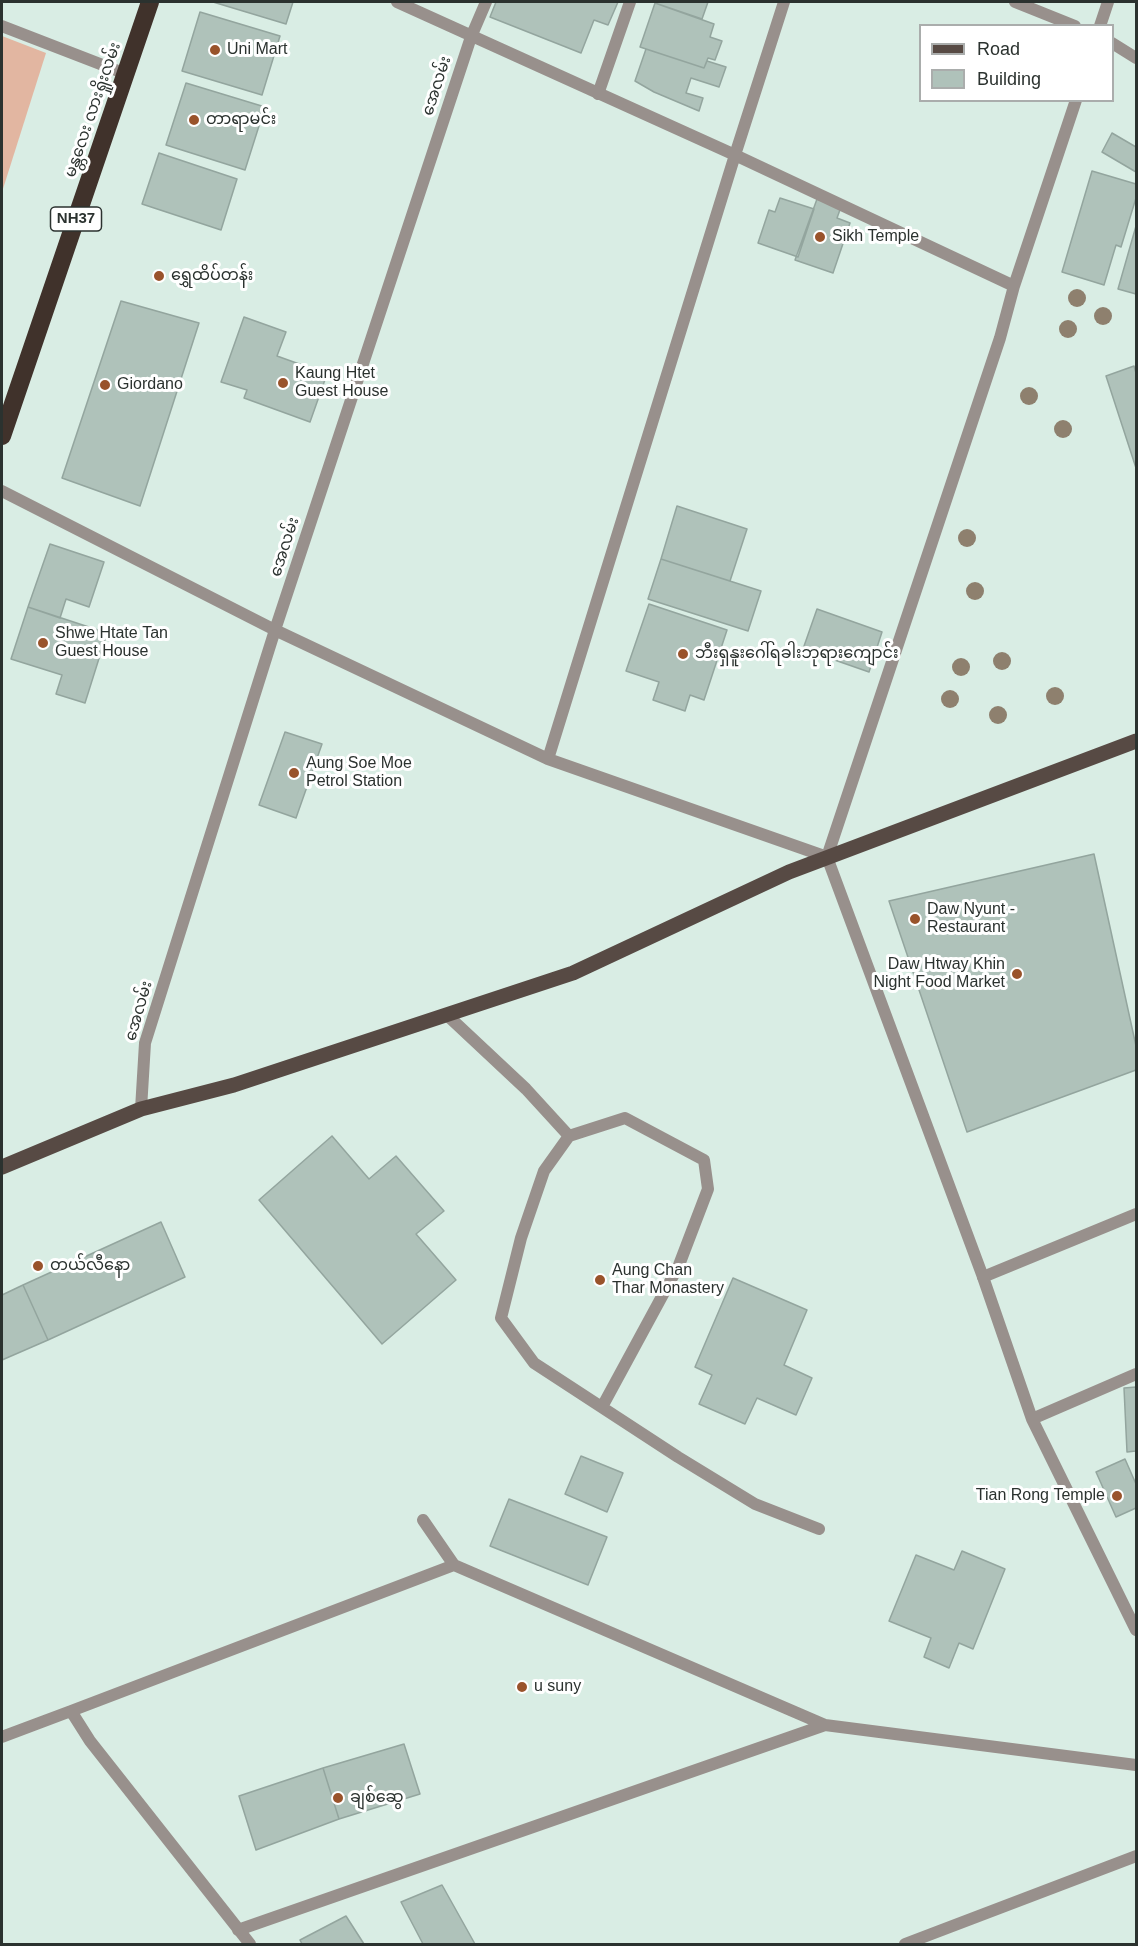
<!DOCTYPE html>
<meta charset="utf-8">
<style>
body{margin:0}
#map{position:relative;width:1138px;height:1946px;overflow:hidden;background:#d9ede4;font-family:Arial,sans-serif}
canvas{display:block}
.frame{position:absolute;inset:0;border:3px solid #2b322f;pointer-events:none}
.legend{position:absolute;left:919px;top:24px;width:195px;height:78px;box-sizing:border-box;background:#fff;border:2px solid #aaadac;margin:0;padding:8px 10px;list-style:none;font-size:18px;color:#2b322f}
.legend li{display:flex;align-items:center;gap:12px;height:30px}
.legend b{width:30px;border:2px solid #aaadac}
</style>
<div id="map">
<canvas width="1138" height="1946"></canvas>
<div class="frame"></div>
<ul class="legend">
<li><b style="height:8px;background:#574a44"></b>Road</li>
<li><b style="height:16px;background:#afc2ba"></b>Building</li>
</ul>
</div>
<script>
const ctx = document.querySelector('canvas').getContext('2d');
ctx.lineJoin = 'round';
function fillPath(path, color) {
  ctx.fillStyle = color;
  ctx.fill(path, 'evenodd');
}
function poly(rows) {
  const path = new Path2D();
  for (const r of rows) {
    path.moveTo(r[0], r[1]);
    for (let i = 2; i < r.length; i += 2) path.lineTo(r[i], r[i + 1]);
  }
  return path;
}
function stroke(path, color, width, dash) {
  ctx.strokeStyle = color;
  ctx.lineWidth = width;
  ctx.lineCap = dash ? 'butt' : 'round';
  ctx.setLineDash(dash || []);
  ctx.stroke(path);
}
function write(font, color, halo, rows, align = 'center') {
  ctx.font = font + ' Arial,"Noto Sans Myanmar",sans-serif';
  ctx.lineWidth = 6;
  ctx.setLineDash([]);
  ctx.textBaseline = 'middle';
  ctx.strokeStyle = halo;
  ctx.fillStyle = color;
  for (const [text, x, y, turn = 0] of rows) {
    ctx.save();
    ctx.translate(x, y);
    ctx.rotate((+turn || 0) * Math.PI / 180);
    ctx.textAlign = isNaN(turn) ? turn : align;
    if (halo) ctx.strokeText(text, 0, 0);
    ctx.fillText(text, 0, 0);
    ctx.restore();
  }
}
fillPath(poly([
 [2,36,46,53,2,192]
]), '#e2b6a1');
const building = poly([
 [213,2,293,2,286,24,213,2],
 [496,2,618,2,608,25,594,20,581,53,490,17,496,2],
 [656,2,708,2,702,19,655,3,656,2],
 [655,3,714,24,710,37,722,41,715,60,708,58,704,68,640,47,655,3],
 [200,12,280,36,262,95,182,71,200,12],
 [646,49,704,68,707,61,726,67,719,87,691,78,686,93,703,98,699,111,654,92,635,81,646,49],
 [186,83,265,107,245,170,166,145,186,83],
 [1112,133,1136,147,1136,172,1102,152,1112,133],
 [159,153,237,179,221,230,142,204,159,153],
 [1092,171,1136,184,1136,198,1121,247,1116,245,1104,285,1062,272,1092,171],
 [780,198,814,209,798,257,758,243,769,210,775,212,780,198],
 [817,199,841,207,837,218,850,223,833,273,795,260,817,199],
 [1136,226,1136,294,1118,289,1136,226],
 [121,301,199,323,140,506,62,478,121,301],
 [244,317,286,332,277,356,327,374,310,422,244,398,247,390,221,382,244,317],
 [1134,366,1136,373,1136,468,1106,376,1134,366],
 [677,506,747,529,730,581,661,559,677,506],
 [50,544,104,562,89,607,66,599,60,618,28,607,50,544],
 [661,559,761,591,748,631,648,599,661,559],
 [649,604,727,630,704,700,690,695,685,711,653,700,659,682,626,671,649,604],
 [28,607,107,633,85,703,56,694,62,675,11,659,28,607],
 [817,609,882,632,869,672,803,649,817,609],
 [285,732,322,744,296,818,259,805,285,732],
 [1094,854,1136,1046,1136,1070,967,1132,889,901,1094,854],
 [332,1136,369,1179,396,1156,444,1211,416,1234,456,1280,382,1344,259,1200,332,1136],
 [161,1222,185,1277,48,1340,23,1285,161,1222],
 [733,1278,807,1310,784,1365,812,1378,796,1415,757,1398,745,1424,699,1404,712,1375,695,1367,733,1278],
 [23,1285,48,1340,2,1360,2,1295,23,1285],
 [1136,1387,1136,1451,1127,1452,1124,1388,1136,1387],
 [581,1456,623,1473,607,1512,565,1494,581,1456],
 [1125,1459,1136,1484,1136,1508,1116,1517,1096,1472,1125,1459],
 [509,1499,607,1537,588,1585,490,1546,509,1499],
 [962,1551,1005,1569,973,1649,959,1643,949,1668,924,1657,931,1638,889,1621,916,1555,954,1570,962,1551],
 [404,1744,420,1794,339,1819,323,1768,404,1744],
 [323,1768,339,1819,256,1850,239,1796,323,1768],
 [442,1885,475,1944,423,1944,401,1902,442,1885],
 [346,1916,364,1944,302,1944,300,1940,346,1916]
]);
fillPath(building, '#afc2ba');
stroke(building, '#93a59e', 1.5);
stroke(poly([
 [2,26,126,74],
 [598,94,630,2],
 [447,1015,526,1089,569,1136,544,1171,521,1238,501,1318,534,1363,678,1457,755,1504,819,1529],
 [569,1136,625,1118,704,1160,708,1189,679,1265,602,1407],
 [983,1277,1136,1214]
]), '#98908c', 12);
stroke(poly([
 [397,2,735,155,1014,286],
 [1015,2,1075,26],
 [1100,26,1108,2],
 [1112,43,1136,58],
 [1076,100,1014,286,1000,338,827,857,983,1277,1032,1419,1136,1630],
 [2,491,275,630,548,759,827,857],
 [548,759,735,155,784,2],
 [141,1109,145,1043,275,630,471,37,486,2],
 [1032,1419,1136,1374],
 [423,1520,454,1565,825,1725,1136,1765],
 [71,1711,454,1565],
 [2,1737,71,1711,90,1741,250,1944],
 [238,1930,825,1725],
 [905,1944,1136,1856]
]), '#98908c', 12);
stroke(poly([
 [2,1167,141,1109,234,1085,573,973,789,872,1136,741]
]), '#574a44', 15);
stroke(poly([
 [2,436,150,2]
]), '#40322b', 18);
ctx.fillStyle = '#8e806e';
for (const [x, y] of [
 [1077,298],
 [1103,316],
 [1068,329],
 [1029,396],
 [1063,429],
 [967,538],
 [975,591],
 [1002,661],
 [961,667],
 [1055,696],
 [950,699],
 [998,715]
]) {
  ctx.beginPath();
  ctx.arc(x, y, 9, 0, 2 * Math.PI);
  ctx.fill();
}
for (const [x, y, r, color] of [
 [215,50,6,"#99532b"],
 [194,120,6,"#99532b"],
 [820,237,6,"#99532b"],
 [159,276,6,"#99532b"],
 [283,383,6,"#99532b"],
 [105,385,6,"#99532b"],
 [43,643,6,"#99532b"],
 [683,654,6,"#99532b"],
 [294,773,6,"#99532b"],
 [915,919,6,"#99532b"],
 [1017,974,6,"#99532b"],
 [38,1266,6,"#99532b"],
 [600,1280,6,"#99532b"],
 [1117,1496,6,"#99532b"],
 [522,1687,6,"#99532b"],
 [338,1798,6,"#99532b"]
]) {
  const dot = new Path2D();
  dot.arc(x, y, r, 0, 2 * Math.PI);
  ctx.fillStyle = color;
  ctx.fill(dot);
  stroke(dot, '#fff', 2);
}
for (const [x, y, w] of [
 [76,219,51]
]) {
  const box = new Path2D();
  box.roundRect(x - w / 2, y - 12, w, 24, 4.5);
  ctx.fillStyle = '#fff';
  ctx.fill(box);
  stroke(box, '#2b322f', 1.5);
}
write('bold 15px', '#2b322f', null, [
 ["NH37",76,219]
]);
write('16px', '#2b322f', '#fff', [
 ["Uni Mart",227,50],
 ["တာရာမင်း",206,120],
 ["Sikh Temple",832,237],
 ["ရွှေထိပ်တန်း",171,276],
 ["Kaung Htet",295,374],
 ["Guest House",295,392],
 ["Giordano",117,385],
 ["Shwe Htate Tan",55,634],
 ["Guest House",55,652],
 ["ဘီးရှနူးဂေါ်ရခါးဘုရားကျောင်း",695,654],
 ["Aung Soe Moe",306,764],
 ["Petrol Station",306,782],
 ["Daw Nyunt -",927,910],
 ["Restaurant",927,928],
 ["Daw Htway Khin",1005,965,"right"],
 ["Night Food Market",1005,983,"right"],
 ["တယ်လီနော",50,1266],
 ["Aung Chan",612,1271],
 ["Thar Monastery",612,1289],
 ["Tian Rong Temple",1105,1496,"right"],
 ["u suny",534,1687],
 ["ချစ်ဆွေ",350,1798]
], 'left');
write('16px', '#2b322f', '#fff', [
 ["အေလမ်း",437,86,-72],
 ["မန္တလေး လားရှိုးလမ်း",93,110,-71],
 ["အေလမ်း",285,547,-72],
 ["အေလမ်း",139,1011,-74]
]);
</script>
